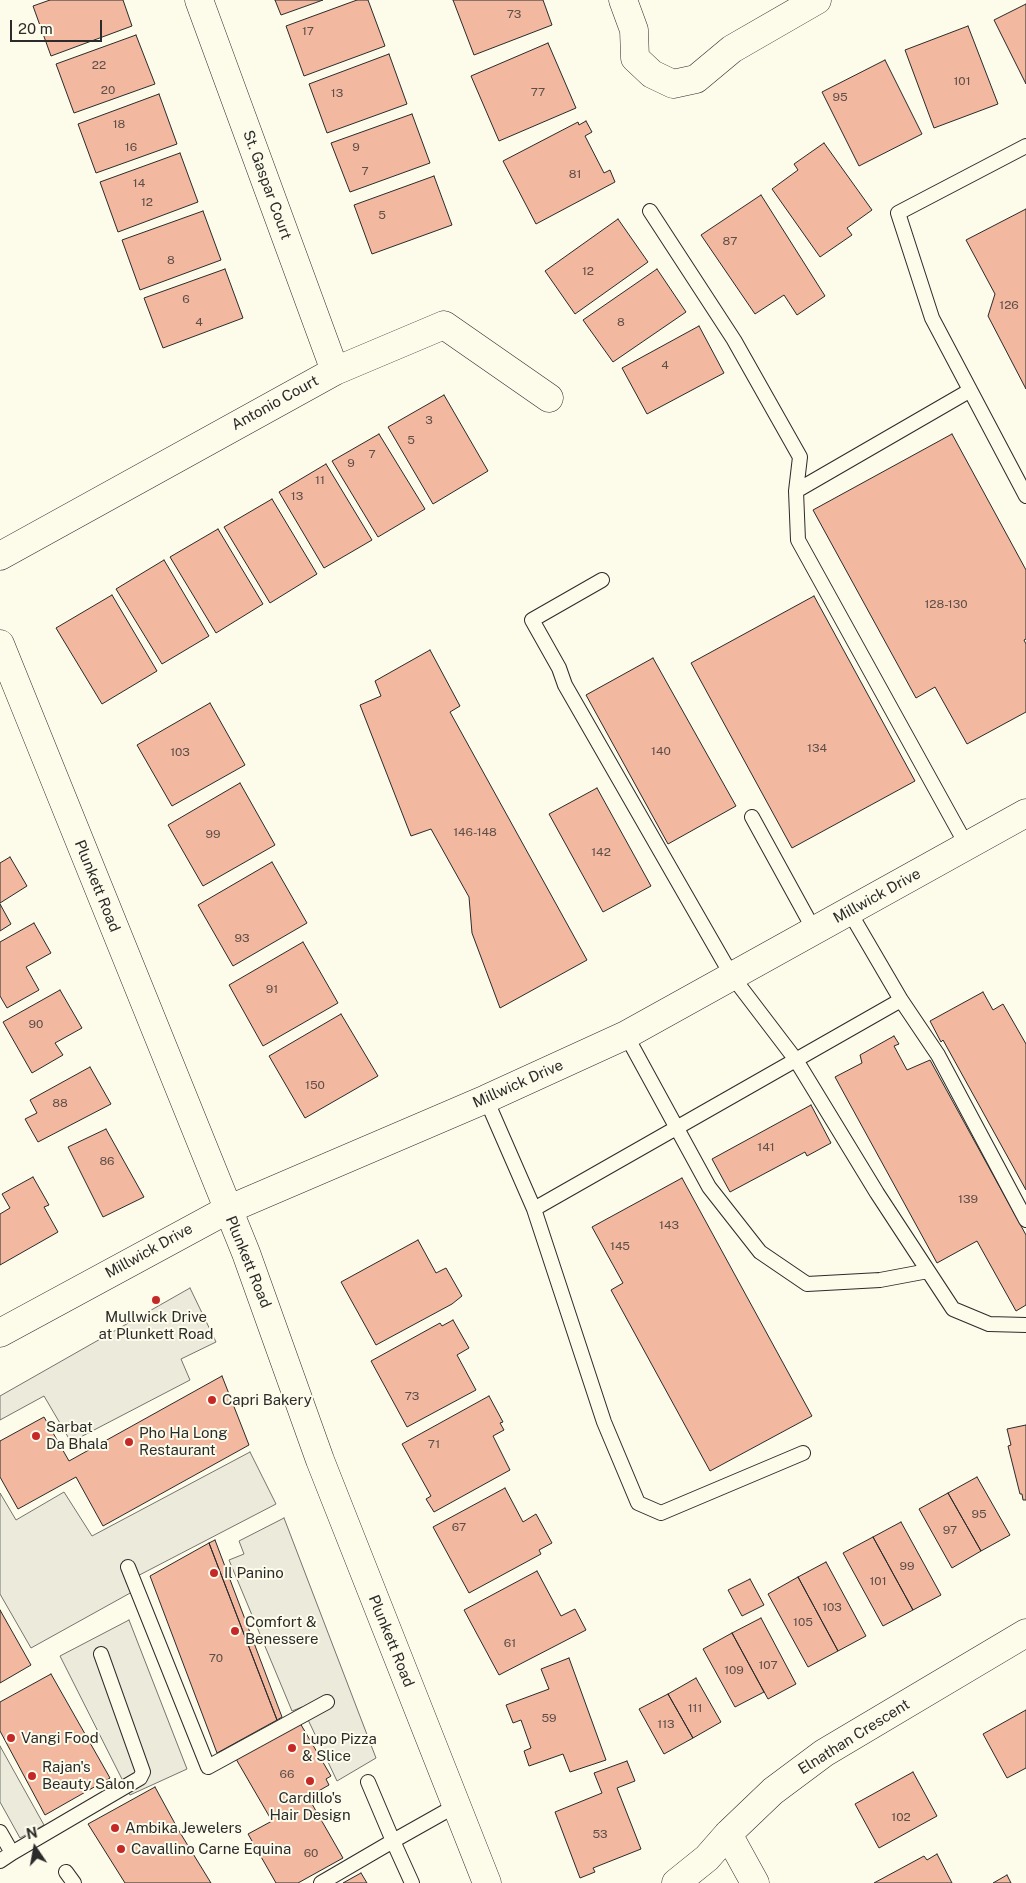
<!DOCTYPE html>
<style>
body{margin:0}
#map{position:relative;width:1026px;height:1883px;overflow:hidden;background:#fdfbea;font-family:"Public Sans",sans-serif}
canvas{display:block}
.north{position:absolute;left:10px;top:1823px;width:50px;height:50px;-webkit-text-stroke:4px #fdfbea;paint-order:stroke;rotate:348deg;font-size:14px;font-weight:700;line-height:20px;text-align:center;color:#2b2b2b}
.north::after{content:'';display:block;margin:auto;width:18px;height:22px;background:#2b2b2b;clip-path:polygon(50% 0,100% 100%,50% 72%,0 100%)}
.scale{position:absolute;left:10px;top:20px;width:92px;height:22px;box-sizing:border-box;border:2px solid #2b2b2b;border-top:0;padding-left:6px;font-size:15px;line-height:18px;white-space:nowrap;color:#2b2b2b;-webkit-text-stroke:4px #fdfbea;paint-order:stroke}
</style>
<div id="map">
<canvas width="1026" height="1883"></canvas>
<div class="north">N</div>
<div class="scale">20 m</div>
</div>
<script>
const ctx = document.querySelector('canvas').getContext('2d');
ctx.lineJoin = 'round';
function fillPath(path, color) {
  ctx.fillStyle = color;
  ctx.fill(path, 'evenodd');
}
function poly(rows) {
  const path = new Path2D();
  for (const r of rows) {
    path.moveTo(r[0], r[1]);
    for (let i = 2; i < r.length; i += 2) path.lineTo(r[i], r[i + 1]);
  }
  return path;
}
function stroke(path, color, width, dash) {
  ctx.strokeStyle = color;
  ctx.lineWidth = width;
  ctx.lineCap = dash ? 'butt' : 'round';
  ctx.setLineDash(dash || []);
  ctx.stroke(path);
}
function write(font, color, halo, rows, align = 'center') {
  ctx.font = font + ' "Public Sans",sans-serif';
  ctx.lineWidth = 4;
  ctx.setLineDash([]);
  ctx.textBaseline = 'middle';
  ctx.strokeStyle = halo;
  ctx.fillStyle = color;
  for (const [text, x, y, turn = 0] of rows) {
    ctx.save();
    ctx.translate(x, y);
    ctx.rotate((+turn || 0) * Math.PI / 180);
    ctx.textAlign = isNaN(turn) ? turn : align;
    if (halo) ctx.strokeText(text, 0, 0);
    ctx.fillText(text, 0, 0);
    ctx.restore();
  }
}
const parking = poly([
 [190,1288,216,1342,181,1359,190,1380,71,1442,44,1396,0,1420,0,1396,190,1288],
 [250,1452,276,1504,126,1582,132,1592,31,1648,0,1594,0,1493,16,1520,64,1492,92,1536,250,1452],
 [284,1518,376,1758,337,1781,302,1707,292,1711,229,1560,244,1554,239,1541,284,1518],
 [129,1620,187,1769,130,1795,60,1656,129,1620],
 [0,1746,44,1825,20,1838,0,1802,0,1746]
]);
fillPath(parking, '#eceadb');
stroke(parking, '#74746e', 1);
const building = poly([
 [50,0,123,0,132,26,51,56,33,6,50,0],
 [275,0,323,0,281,15,275,0],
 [357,0,368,0,385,46,304,76,286,26,357,0],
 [453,0,543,0,552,25,474,55,453,0],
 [1026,4,1026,84,994,20,1026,4],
 [968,26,998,104,934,128,905,50,968,26],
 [136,35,155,84,74,113,56,64,136,35],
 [548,43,576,108,499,141,471,76,548,43],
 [389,54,407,104,327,133,309,84,389,54],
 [885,60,922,134,859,166,822,92,885,60],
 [159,94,177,144,96,173,78,124,159,94],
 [412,114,430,163,350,192,331,143,412,114],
 [586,121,592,132,585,136,604,173,610,170,615,182,536,224,503,161,578,122,579,125,586,121],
 [824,143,872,210,847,228,852,235,820,257,772,189,798,170,794,164,824,143],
 [180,153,198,202,118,232,100,182,180,153],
 [434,176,452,225,372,254,354,205,434,176],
 [761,195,825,296,797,315,784,295,755,314,701,235,761,195],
 [1026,209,1026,389,988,316,995,294,966,240,1026,209],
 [203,211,221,260,140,290,122,240,203,211],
 [618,219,648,262,575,314,545,271,618,219],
 [225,269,243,318,163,348,144,298,225,269],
 [657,269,686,312,613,362,583,320,657,269],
 [699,326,724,373,647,414,622,368,699,326],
 [444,395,488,471,433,504,388,427,444,395],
 [379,434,425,509,378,537,332,461,379,434],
 [952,434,1026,570,1026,639,1024,640,1026,644,1026,712,967,744,935,687,916,698,813,510,952,434],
 [326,464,372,540,324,568,279,492,326,464],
 [272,499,317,574,270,603,224,527,272,499],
 [218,529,263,604,216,633,170,557,218,529],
 [164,560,209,636,162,664,116,589,164,560],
 [112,595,157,671,102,704,56,628,112,595],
 [814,596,915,781,792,848,691,663,814,596],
 [430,650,460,706,450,712,587,960,500,1008,472,933,469,897,431,829,411,836,360,705,381,696,375,681,430,650],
 [653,658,736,806,668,844,586,695,653,658],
 [210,703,245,765,172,806,137,745,210,703],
 [240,783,275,845,203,886,168,825,240,783],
 [597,788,651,886,603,912,549,814,597,788],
 [10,857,27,886,0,903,0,863,10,857],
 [272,862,307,923,233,966,198,905,272,862],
 [0,904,11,924,0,931,0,904],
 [34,923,51,953,26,967,39,990,7,1008,0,996,0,942,34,923],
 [303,942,338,1003,263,1046,229,985,303,942],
 [60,990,82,1028,55,1043,63,1055,32,1073,3,1022,60,990],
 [983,992,993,1010,1003,1004,1026,1044,1026,1190,943,1040,941,1042,930,1021,983,992],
 [341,1014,378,1076,305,1118,269,1056,341,1014],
 [894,1036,899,1044,894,1046,907,1070,930,1060,1026,1235,1026,1305,1016,1311,977,1241,937,1263,835,1077,862,1063,860,1055,894,1036],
 [90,1067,111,1104,38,1142,25,1119,37,1113,30,1100,90,1067],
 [811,1105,831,1143,807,1156,805,1152,730,1192,712,1159,811,1105],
 [106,1129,144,1197,103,1217,68,1147,106,1129],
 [33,1177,49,1205,44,1207,58,1232,0,1265,0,1214,10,1208,2,1194,33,1177],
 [682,1178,812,1416,710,1471,611,1290,623,1283,592,1227,682,1178],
 [418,1240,436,1273,446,1268,462,1296,452,1304,376,1345,341,1282,418,1240],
 [453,1320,469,1348,457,1355,476,1390,407,1427,371,1361,440,1323,442,1326,453,1320],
 [222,1376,249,1445,103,1526,76,1477,18,1509,0,1477,0,1441,44,1417,69,1461,222,1376],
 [489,1396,503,1422,500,1423,504,1430,493,1436,510,1470,434,1512,426,1499,431,1496,402,1444,489,1396],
 [1026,1425,1026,1500,1023,1500,1022,1494,1020,1494,1008,1446,1011,1445,1007,1429,1026,1425],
 [977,1477,1010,1535,981,1551,948,1493,977,1477],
 [505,1488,523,1522,536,1514,552,1543,539,1550,541,1554,469,1593,433,1527,505,1488],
 [948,1493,981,1551,952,1568,919,1509,948,1493],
 [901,1522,941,1595,913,1610,873,1537,901,1522],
 [873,1537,913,1610,883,1626,843,1553,873,1537],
 [215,1540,282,1717,277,1720,209,1543,215,1540],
 [209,1543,277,1720,217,1753,150,1576,209,1543],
 [826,1562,866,1636,838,1651,798,1577,826,1562],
 [537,1571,561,1616,575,1609,586,1630,499,1675,464,1610,537,1571],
 [798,1577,838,1651,808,1667,768,1594,798,1577],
 [750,1579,764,1605,742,1616,728,1590,750,1579],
 [0,1610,31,1665,0,1683,0,1610],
 [761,1618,796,1684,768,1699,732,1633,761,1618],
 [732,1633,764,1692,735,1707,703,1649,732,1633],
 [569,1658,606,1760,570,1772,563,1754,529,1766,524,1751,531,1748,521,1720,513,1723,506,1705,549,1689,541,1669,569,1658],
 [51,1674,110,1778,45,1815,0,1731,0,1702,51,1674],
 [696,1678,721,1722,693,1738,668,1694,696,1678],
 [668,1694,693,1738,664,1754,639,1709,668,1694],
 [1026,1710,1026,1768,1007,1778,983,1734,1026,1710],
 [300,1723,331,1776,326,1779,329,1785,308,1797,343,1858,298,1883,276,1883,248,1834,272,1821,236,1759,300,1723],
 [627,1761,635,1781,617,1788,641,1849,593,1868,595,1872,580,1878,555,1812,602,1793,594,1773,627,1761],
 [913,1772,937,1816,879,1848,855,1804,913,1772],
 [155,1787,179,1831,211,1883,125,1883,88,1824,155,1787],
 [937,1854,952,1883,874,1883,924,1856,927,1860,937,1854],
 [361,1873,367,1883,343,1883,361,1873],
 [1007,1875,1011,1883,993,1883,1007,1875]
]);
fillPath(building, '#f2b8a0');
stroke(building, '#2b2b2b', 1);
const service = poly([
 [1026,146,898,213,932,318,1026,496],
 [650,211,734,340,800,457,796,491,798,540,967,846],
 [796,491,969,391],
 [602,580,532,620,559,668,565,685,732,976,796,1060,877,1193,953,1309,989,1324,1026,1325],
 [752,817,814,930],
 [901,1000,938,1055,1026,1220],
 [626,1035,709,1187,760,1252,807,1284,880,1280,928,1271],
 [486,1099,534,1209,901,1000,849,911],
 [534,1209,604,1422,638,1503,661,1513,803,1453],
 [128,1567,208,1767,327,1702],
 [368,1782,393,1841,457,1805],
 [0,1832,12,1853,0,1861],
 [12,1853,140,1778,143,1772,101,1654],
 [66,1872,74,1883],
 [321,1883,393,1841,412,1883]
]);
const minor = poly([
 [199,0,335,371],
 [623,0,634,30,635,58,652,74,673,84,696,79,732,49,817,0],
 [0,556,335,371,444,325,549,398],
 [0,644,246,1253,320,1460,487,1883],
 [728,1834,755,1883],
 [676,1883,707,1858,728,1834,773,1791,824,1753,1026,1633]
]);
const tertiary = poly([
 [0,1333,227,1210,486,1099,626,1035,1026,813]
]);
stroke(service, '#2b2b2b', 16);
stroke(minor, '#2b2b2b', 29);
stroke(tertiary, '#2b2b2b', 29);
stroke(service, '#fdfbea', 14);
stroke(minor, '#fdfbea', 28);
stroke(tertiary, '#fdfbea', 28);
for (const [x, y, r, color] of [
 [156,1300,5,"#c62828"],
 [212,1400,5,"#c62828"],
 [36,1436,5,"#c62828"],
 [129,1442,5,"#c62828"],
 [214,1573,5,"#c62828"],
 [235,1631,5,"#c62828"],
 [11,1738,5,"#c62828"],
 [292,1748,5,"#c62828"],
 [32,1776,5,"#c62828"],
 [310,1781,5,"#c62828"],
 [115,1828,5,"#c62828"],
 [121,1849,5,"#c62828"]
]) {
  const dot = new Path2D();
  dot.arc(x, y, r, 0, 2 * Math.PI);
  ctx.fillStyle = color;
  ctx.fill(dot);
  stroke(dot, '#fdfbea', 2);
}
write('12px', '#5d4e48', null, [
 ["73",514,14],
 ["17",308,31],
 ["22",99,65],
 ["101",962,81],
 ["20",108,90],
 ["77",538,92],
 ["13",337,93],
 ["95",840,97],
 ["18",119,124],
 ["16",131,147],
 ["9",356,147],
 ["7",365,171],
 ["81",575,174],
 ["14",139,183],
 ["12",147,202],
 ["5",382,215],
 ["87",730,241],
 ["8",171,260],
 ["12",588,271],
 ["6",186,299],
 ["126",1009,305],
 ["4",199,322],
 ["8",621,322],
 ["4",665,365],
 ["3",429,420],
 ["5",411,440],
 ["7",372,454],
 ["9",351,463],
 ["11",320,480],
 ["13",297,496],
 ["128-130",946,604],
 ["134",817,748],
 ["140",661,751],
 ["103",180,752],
 ["146-148",475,832],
 ["99",213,834],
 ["142",601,852],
 ["93",242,938],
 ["91",272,989],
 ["90",36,1024],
 ["150",315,1085],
 ["88",60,1103],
 ["141",766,1147],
 ["86",107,1161],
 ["139",968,1199],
 ["143",669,1225],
 ["145",620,1246],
 ["73",412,1396],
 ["71",434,1444],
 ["95",979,1514],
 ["67",459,1527],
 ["97",950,1530],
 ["99",907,1566],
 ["101",878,1581],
 ["103",832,1607],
 ["105",803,1622],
 ["61",510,1643],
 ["70",216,1658],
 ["107",768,1665],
 ["109",734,1670],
 ["111",695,1708],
 ["59",549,1718],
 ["113",666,1724],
 ["66",287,1774],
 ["102",901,1817],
 ["53",600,1834],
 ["60",311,1853]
]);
write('15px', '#2b2b2b', '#fdfbea', [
 ["St. Gaspar Court",267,185,70],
 ["Antonio Court",275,403,-29],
 ["Plunkett Road",97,886,68],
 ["Millwick Drive",877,896,-29],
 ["Millwick Drive",518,1084,-24],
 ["Millwick Drive",149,1251,-29],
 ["Plunkett Road",248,1262,68],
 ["Plunkett Road",391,1641,68],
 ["Elnathan Crescent",854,1737,-32]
]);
write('15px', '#2b2b2b', '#fdfbea', [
 ["Mullwick Drive",156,1317,"center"],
 ["at Plunkett Road",156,1334,"center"],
 ["Capri Bakery",222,1400],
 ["Sarbat",46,1427],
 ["Da Bhala",46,1444],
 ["Pho Ha Long",139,1433],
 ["Restaurant",139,1450],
 ["Il Panino",224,1573],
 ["Comfort &",245,1622],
 ["Benessere",245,1639],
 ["Vangi Food",21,1738],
 ["Lupo Pizza",302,1739],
 ["& Slice",302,1756],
 ["Rajan's",42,1767],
 ["Beauty Salon",42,1784],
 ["Cardillo's",310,1798,"center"],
 ["Hair Design",310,1815,"center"],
 ["Ambika Jewelers",125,1828],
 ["Cavallino Carne Equina",131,1849]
], 'left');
</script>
